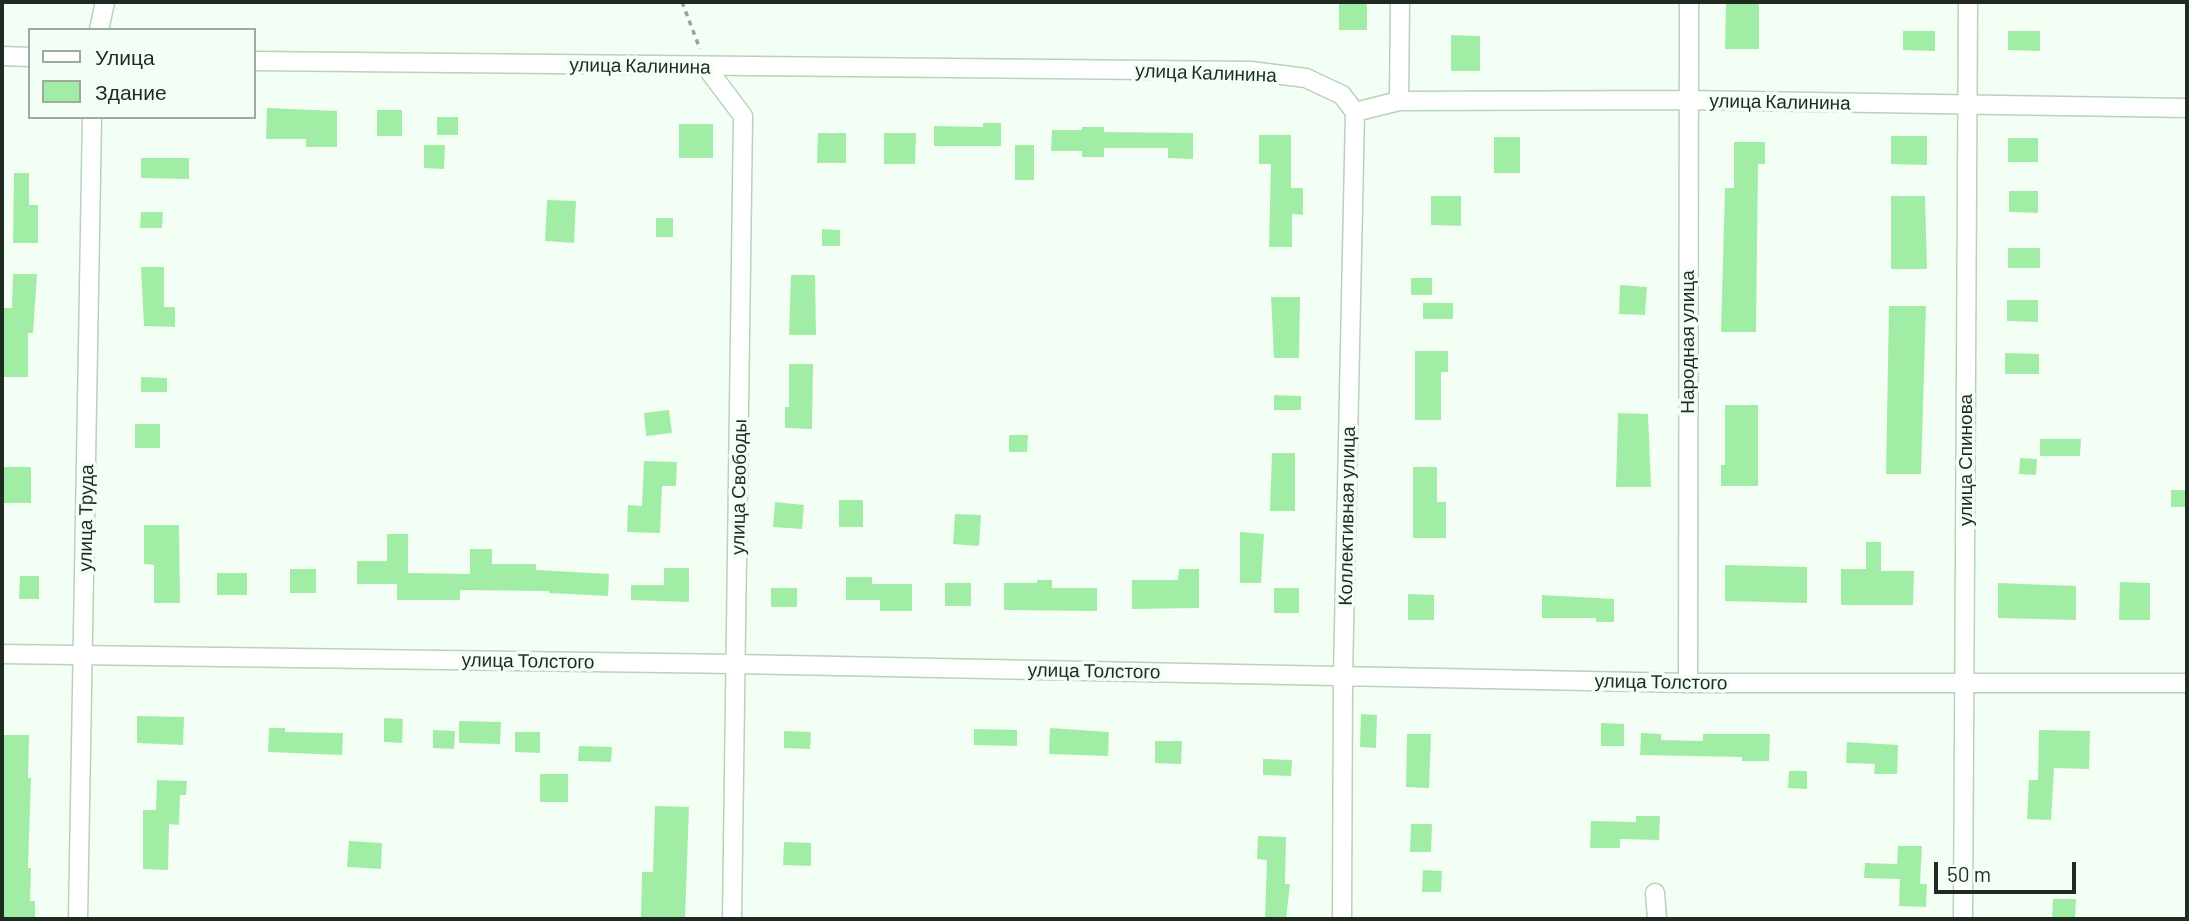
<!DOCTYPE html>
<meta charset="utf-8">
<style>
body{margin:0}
#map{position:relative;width:2189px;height:921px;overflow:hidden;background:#f3fff4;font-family:Barlow,sans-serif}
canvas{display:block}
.frame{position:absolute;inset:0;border:4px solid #1f2a20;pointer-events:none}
.legend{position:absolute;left:28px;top:28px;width:228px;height:91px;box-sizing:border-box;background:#f3fff4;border:2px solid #9eaa9f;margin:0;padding:9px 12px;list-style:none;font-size:21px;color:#1f2a20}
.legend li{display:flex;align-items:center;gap:14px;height:35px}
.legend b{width:35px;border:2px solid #9eaa9f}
.scale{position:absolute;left:1934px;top:862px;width:142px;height:32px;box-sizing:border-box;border:4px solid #1f2a20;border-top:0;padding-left:9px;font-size:21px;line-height:24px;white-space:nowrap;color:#1f2a20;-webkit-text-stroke:5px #f3fff4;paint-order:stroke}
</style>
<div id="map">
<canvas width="2189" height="921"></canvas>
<div class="frame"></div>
<ul class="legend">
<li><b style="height:9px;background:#fff"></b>Улица</li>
<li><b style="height:19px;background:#a2eda6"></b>Здание</li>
</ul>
<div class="scale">50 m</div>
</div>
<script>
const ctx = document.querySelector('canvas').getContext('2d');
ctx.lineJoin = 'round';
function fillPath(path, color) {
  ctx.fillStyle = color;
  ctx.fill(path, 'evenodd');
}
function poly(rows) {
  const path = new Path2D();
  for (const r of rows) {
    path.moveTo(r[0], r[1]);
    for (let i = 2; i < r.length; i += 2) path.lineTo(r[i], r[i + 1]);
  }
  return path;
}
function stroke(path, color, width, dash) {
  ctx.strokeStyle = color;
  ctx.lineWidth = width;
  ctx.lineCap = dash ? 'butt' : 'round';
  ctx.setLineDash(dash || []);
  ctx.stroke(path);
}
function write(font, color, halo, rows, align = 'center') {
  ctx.font = font + ' Barlow,sans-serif';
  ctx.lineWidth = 7;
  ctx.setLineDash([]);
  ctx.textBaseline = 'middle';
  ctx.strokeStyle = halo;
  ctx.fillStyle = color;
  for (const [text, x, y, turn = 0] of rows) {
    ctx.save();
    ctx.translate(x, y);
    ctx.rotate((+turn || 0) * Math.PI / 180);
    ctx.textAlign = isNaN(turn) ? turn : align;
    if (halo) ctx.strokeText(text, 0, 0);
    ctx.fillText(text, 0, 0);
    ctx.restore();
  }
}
fillPath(poly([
 [1339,2,1367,2,1367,30,1339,30],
 [1726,2,1759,2,1759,49,1725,49],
 [1903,31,1935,31,1935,51,1903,50],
 [2008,31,2040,31,2040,51,2008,50],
 [1451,35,1480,36,1480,71,1451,71],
 [267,108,337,111,337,147,306,147,306,139,266,139],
 [377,110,402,110,402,136,377,136],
 [437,117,458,117,458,135,437,135],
 [983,123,1001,123,1001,146,934,146,934,126,983,127],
 [679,124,713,124,713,158,679,158],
 [1082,127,1104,127,1104,132,1193,133,1193,159,1168,158,1168,148,1104,148,1104,157,1082,157,1082,151,1051,151,1052,130,1082,130],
 [818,133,846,133,846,163,817,163],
 [884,133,916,133,915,164,884,164],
 [1259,135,1291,135,1291,188,1303,188,1303,215,1292,214,1292,247,1269,247,1271,164,1259,164],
 [1891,136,1927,136,1927,165,1891,164],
 [1494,137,1520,137,1520,173,1494,173],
 [2008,138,2038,138,2038,162,2008,162],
 [1734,142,1765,142,1765,164,1758,164,1756,332,1721,332,1725,188,1734,188],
 [424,145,445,145,444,169,424,168],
 [1015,145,1034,145,1034,180,1015,180],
 [141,158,189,158,189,179,141,178],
 [14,173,29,173,29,205,38,205,38,243,13,243],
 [2009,191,2038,191,2038,213,2009,212],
 [1431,196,1461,196,1461,226,1431,225],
 [1891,196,1925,196,1927,269,1891,269],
 [547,200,576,201,574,243,545,241],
 [141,212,163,212,162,228,140,228],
 [656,218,673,218,673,237,656,237],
 [822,229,840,230,840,246,822,246],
 [2008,248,2040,248,2040,268,2008,268],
 [141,267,164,267,164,307,175,307,175,327,144,326],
 [13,274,37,274,33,333,28,333,28,377,3,377,4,308,12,308],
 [791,275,815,275,816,335,789,335],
 [1411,278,1432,278,1432,295,1411,295],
 [1620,285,1647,287,1645,315,1619,314],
 [1271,297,1300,297,1299,358,1274,358],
 [2007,300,2038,300,2038,322,2007,321],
 [1423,303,1453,303,1453,319,1423,319],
 [1889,306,1926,306,1921,474,1886,474],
 [1415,351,1448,351,1448,372,1441,372,1441,420,1415,420],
 [2005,353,2039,354,2039,374,2005,374],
 [789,364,813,364,812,429,785,428,785,407,789,407],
 [141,377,167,378,167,392,141,392],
 [1274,395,1301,396,1301,410,1274,410],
 [1725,405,1758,405,1758,486,1721,486,1721,465,1725,465],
 [669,410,672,433,646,436,644,413],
 [1618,413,1648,414,1651,487,1616,487],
 [135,424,160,424,160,448,135,448],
 [1009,435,1028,435,1027,452,1009,452],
 [2040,439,2081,439,2080,456,2040,456],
 [1272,453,1295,453,1295,511,1270,511],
 [2020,458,2037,459,2036,475,2019,474],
 [644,461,677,462,676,486,662,486,660,533,627,532,628,505,642,506],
 [2,467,31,467,31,503,2,503],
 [1413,467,1437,467,1437,502,1446,502,1446,538,1413,538],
 [2171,490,2187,490,2187,507,2171,507],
 [839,500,863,500,863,527,839,527],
 [775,502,804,505,802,529,773,527],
 [955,514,981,515,979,546,953,544],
 [144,525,179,525,180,603,154,603,154,565,144,564],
 [1240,532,1264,534,1261,583,1240,583],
 [387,534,408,534,408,573,470,574,470,549,492,549,492,564,536,564,536,570,609,574,608,596,549,593,549,591,460,590,460,600,397,600,397,584,357,584,357,561,387,561],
 [1866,542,1881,542,1881,571,1914,571,1913,605,1841,605,1841,569,1866,569],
 [1725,565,1807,567,1807,603,1725,601],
 [664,568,689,568,689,602,631,600,631,585,664,585],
 [290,569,316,569,316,593,290,593],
 [1179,569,1199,569,1199,608,1132,609,1132,580,1178,580],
 [217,573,247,573,247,595,217,595],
 [20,576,39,576,39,599,19,599],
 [846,577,872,577,872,584,912,584,912,611,880,611,880,600,846,600],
 [1037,580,1052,580,1052,588,1097,588,1097,611,1004,610,1004,583,1037,583],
 [2120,582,2150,583,2150,620,2119,620],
 [945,583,971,583,971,606,945,606],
 [1998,583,2076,586,2076,620,1998,618],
 [771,588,797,588,797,607,771,607],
 [1274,588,1299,588,1299,613,1274,613],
 [1408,594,1434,595,1434,620,1408,620],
 [1542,595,1614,599,1614,622,1596,622,1596,618,1542,618],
 [1361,714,1377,715,1376,748,1360,747],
 [137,716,184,717,183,745,137,743],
 [384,718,403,719,402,743,384,742],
 [459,721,501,722,500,744,459,743],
 [1601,723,1624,724,1624,746,1601,746],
 [269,728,285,728,285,732,343,733,342,755,268,752],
 [1050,728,1109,732,1108,756,1049,754],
 [974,729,1017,730,1017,746,974,745],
 [433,730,455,731,454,749,433,748],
 [2039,730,2090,731,2089,769,2054,768,2051,820,2027,819,2029,780,2038,780],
 [784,731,811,732,810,749,784,748],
 [515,732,540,732,540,753,515,752],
 [1641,733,1661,734,1661,740,1703,741,1703,734,1770,734,1769,761,1742,761,1742,757,1640,755],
 [1407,734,1431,734,1429,788,1406,787],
 [4,735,29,735,28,778,31,778,28,868,31,868,30,901,35,901,35,919,2,919],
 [1155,741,1182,741,1181,764,1155,763],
 [1847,742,1898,745,1897,774,1874,774,1875,764,1846,763],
 [579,746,612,747,611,762,578,761],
 [1263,759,1292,760,1291,776,1263,775],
 [1789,771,1807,771,1807,789,1788,788],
 [540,774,568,774,568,802,540,802],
 [157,780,187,781,186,795,180,795,179,825,169,824,168,870,143,869,143,810,156,810],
 [655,806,689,807,685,919,641,919,642,872,653,872],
 [1636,816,1660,816,1659,840,1620,839,1620,848,1590,848,1591,821,1636,822],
 [1411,824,1432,824,1431,852,1410,852],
 [1258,836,1286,837,1285,884,1290,884,1286,919,1265,919,1267,860,1257,859],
 [349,841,382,843,381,869,347,867],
 [784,842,811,843,811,866,783,865],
 [1898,846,1922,846,1920,884,1927,884,1926,907,1899,906,1900,879,1864,878,1865,863,1897,864],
 [1423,870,1442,871,1441,892,1422,892],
 [2053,899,2076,899,2075,919,2052,919]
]), '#a2eda6');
const minor = poly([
 [99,30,105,2],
 [2,56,30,57],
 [254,61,1251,71,1306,78,1342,95,1355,112,1399,101,1687,100,2187,108],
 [706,67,743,116,732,919],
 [1399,101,1400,2],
 [2,654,737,664,1688,683,2187,683],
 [1688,683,1689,2],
 [1655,893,1657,919],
 [78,919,92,117],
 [1342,919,1343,676,1355,112],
 [1963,919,1968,2]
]);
stroke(minor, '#b7d3b8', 21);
stroke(poly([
 [682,2,700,49]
]), '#98a399', 3.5, [5, 5]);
stroke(minor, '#fff', 18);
write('19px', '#1f2a20', '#f3fff4', [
 ["улица Калинина",640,66,1],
 ["улица Калинина",1206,73,2],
 ["улица Калинина",1780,102,1],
 ["Народная улица",1688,342,-90],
 ["улица Спинова",1966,460,-90],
 ["улица Свободы",739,487,-89],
 ["Коллективная улица",1347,516,-89],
 ["улица Труда",86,518,-89],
 ["улица Толстого",528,661,1],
 ["улица Толстого",1094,671,1],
 ["улица Толстого",1661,682,1]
]);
</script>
